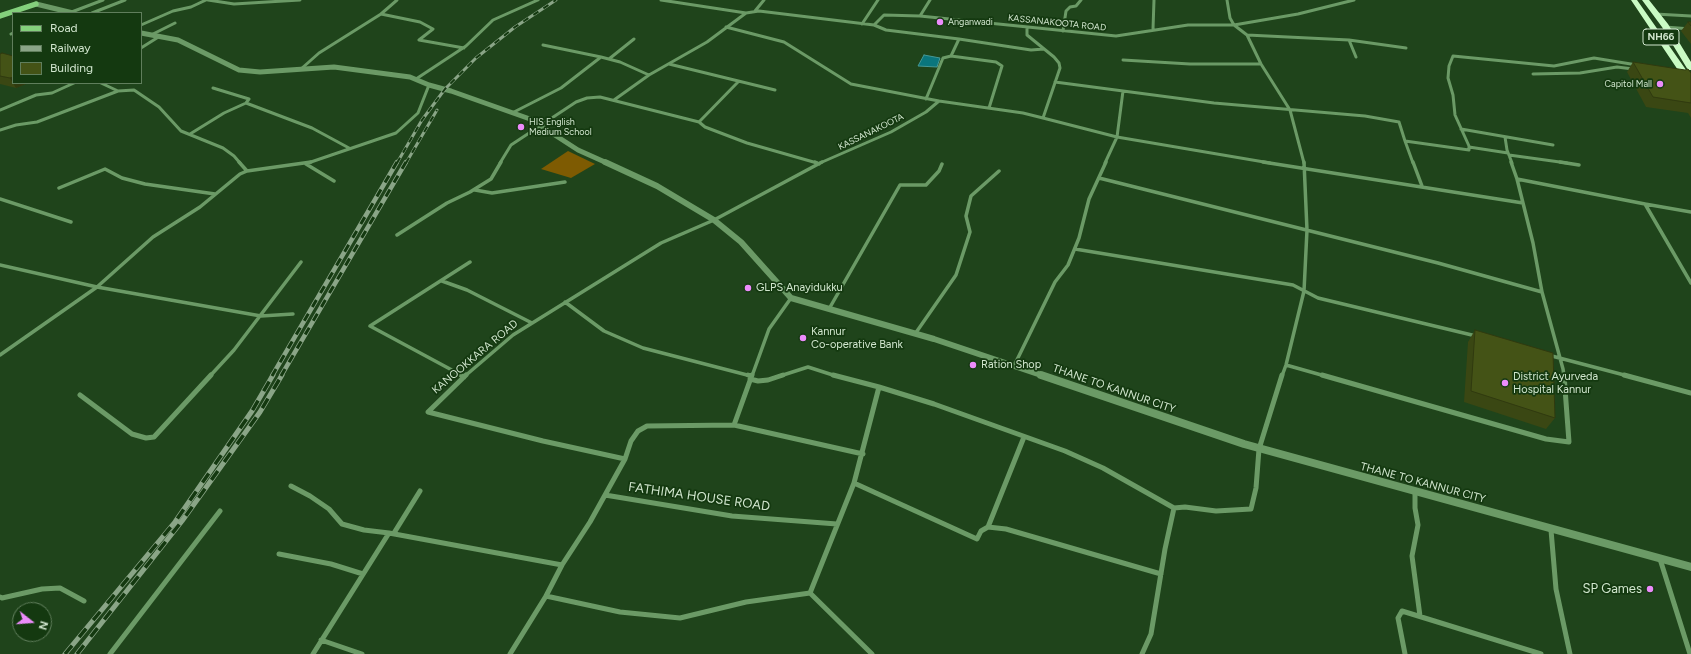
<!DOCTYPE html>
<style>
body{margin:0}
#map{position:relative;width:1691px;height:654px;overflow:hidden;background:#1f441b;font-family:Figtree,sans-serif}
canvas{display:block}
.legend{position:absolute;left:12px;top:12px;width:130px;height:72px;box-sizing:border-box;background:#143910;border:1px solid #607e5c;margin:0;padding:5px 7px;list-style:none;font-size:12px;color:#d1e6ce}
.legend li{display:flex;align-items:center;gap:8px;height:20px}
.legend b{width:20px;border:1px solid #607e5c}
.north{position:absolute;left:12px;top:602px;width:40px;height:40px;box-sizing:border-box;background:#143910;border:1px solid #607e5c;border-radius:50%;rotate:107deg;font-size:11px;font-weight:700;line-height:16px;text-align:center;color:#d1e6ce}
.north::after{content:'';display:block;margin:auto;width:14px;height:18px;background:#ec8cfb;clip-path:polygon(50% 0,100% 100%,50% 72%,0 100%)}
</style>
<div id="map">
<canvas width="1691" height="654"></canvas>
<ul class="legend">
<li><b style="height:5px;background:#84d07c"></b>Road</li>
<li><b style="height:5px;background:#8aa587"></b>Railway</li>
<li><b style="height:11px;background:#445316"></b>Building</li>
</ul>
<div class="north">N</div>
</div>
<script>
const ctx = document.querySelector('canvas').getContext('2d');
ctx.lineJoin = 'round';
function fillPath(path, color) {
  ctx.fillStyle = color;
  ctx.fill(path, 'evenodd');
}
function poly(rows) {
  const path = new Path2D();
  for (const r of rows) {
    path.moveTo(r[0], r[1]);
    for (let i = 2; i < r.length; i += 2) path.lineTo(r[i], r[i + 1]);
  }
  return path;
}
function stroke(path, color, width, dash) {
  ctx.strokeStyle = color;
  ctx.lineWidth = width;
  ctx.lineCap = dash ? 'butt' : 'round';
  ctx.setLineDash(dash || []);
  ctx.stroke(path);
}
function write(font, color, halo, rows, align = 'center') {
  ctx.font = font + ' Figtree,sans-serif';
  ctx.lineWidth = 3.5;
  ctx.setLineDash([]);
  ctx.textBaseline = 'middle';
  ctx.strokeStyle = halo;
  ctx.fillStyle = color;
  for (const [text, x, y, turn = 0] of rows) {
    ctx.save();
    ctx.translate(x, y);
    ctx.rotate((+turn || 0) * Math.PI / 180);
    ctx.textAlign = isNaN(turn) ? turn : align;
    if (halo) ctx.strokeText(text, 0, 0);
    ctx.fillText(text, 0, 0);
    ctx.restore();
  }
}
fillPath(poly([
 [568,151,595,164,571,178,541,169]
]), '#7e5b02');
const water = poly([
 [924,55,940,58,937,67,918,66,924,55]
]);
fillPath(water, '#0a767d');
stroke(water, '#469895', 1);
stroke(poly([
 [208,0,234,4,300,0],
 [661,0,746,13],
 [1227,0,1230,18,1234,25,1247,35],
 [755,11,764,0],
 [69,13,103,0],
 [92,13,125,0],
 [381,14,420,22,433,29,419,40,464,48],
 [1655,14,1691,16],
 [920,16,930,0],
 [862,24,878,0],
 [141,25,173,11,191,7,206,0],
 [874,25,886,30,959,39,951,56],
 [726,27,784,42,851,84,939,101],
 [1665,27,1691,29],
 [1027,28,1027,35,1054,57,1059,63,1060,68,1043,118,1117,137,1270,163],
 [1153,29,1154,0],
 [1063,31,1066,11,1070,7,1076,6,1081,0],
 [11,34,13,33],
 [151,35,175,23],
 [959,39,1031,50,1044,49],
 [1349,40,1356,57],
 [543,45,601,57],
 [141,48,160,36],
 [609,59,634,39],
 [1123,60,1190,64,1261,64],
 [669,64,775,90],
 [301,69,319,53,381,14,397,0],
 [1533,74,1580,73,1617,67,1633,69],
 [416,79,466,46,493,20,538,0],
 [1055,82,1214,103,1365,116,1399,122,1405,141,1469,150,1469,146,1455,115,1453,95,1448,78,1449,66,1453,56,1554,66,1594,58,1637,65],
 [101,83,118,91,134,90,159,107,181,131,223,148,234,156,240,163],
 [926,99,943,58,951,56,996,62,1002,66,989,108],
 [614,100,649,75,707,42,746,13,759,11,874,25,884,15,920,16,1116,36,1188,25,1234,25,1298,14,1354,0],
 [246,103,312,128,349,148],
 [0,110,36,95,52,93,74,83],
 [512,113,561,88,601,57,620,62,649,75],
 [699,122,738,82],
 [1461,129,1553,145],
 [0,130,16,125,37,122,118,91],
 [190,134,224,113,246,103,249,99,213,88],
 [1505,137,1507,150,1512,163],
 [1405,141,1413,163],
 [1469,147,1508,153],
 [1509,155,1567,163],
 [308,163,396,133,418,113,429,85],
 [500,163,511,145,576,102,587,98,600,97,699,122,705,127,747,143,817,163],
 [820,163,891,132,926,112,939,101,1023,113,1043,118],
 [1105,163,1117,137,1123,91],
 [1304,163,1290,110,1261,64,1247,35,1349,40,1406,48]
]), '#6b9a66', 3);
stroke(poly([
 [239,162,247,171],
 [815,162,819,164],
 [1263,162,1523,203],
 [1413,162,1422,186],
 [1511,162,1517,179],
 [1560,162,1579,165],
 [306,164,334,181],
 [1099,178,1438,263,1542,292],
 [59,188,105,169,122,178,145,184,215,194],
 [475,190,492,193,565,182],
 [0,199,71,222],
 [1645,204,1691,212],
 [397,235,447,203,470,192,491,179,501,162],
 [1075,249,1293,285,1318,298,1476,336],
 [0,265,97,287,261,316,293,314],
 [442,281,467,290,532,323],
 [565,302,604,331,643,348,751,376],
 [829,309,900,185,926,185,939,171,942,164],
 [915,334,956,275,970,232,966,216,971,196,999,171],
 [0,355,97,287,153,237,200,207,240,174,247,171,311,162],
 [1548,355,1628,376],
 [1286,365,1325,376],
 [1014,366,1055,282,1068,265,1079,238,1089,199,1106,162],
 [210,376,234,350,301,262],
 [463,376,370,326,470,262],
 [465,376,513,335,661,243,714,220,822,162],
 [752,376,769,329,791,298],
 [780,376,808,367,836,376],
 [1282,376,1286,365,1304,291,1307,230,1304,162],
 [1564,376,1563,369,1542,292,1533,243,1517,179,1645,204,1691,283]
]), '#6b9a66', 3.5);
stroke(poly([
 [461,375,464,377],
 [748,375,751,376],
 [752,375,734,425,863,454],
 [833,375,879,387,934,404,1065,451,1103,468,1174,508],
 [1322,375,1546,439,1569,442,1564,375],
 [1624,375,1691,393],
 [750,379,758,381,768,380,783,375],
 [80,395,132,434,146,438,154,437,211,375],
 [625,459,631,441,638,431,647,426,734,425],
 [854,483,977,539,981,531,988,527,1006,529,1161,574],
 [291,486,310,496,329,509,342,524,364,530,389,533],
 [1415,492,1415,508,1418,525,1412,556,1420,616],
 [605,495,732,516,837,524],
 [988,527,1024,437],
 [1551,530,1556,589,1570,654],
 [394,533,420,491],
 [279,554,331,564,363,574],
 [1660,559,1690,654],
 [562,565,546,596,620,612,680,618,746,602,810,593],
 [0,597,2,598,42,589,60,588,84,601],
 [321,640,362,654],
 [110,654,220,511],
 [313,654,389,533,562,565,590,522,625,459,543,441,428,412,466,375],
 [510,654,546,596],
 [872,654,810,593,854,483,879,387],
 [1142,654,1151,634,1165,549,1174,508,1185,507,1216,511,1251,509,1256,488,1259,449,1282,375],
 [1405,654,1398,618,1402,611,1541,654]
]), '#6b9a66', 5);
stroke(poly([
 [36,4,73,13],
 [141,33,178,40,239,70,260,72,334,67,410,77,429,85,451,91,530,119,578,150,607,163]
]), '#6b9a66', 5);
stroke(poly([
 [605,162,657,186,714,220,741,242,791,298,934,339,1044,376]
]), '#6b9a66', 6);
stroke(poly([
 [1041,375,1244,444,1691,567]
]), '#6b9a66', 8);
stroke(poly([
 [0,16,36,4]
]), '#84d07c', 5.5);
fillPath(poly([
 [1631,0,1637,0,1691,77,1691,85,1688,85,1631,0],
 [1642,0,1649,0,1668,24,1691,62,1691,70,1688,70,1662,27,1642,0]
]), '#cafbc4');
const railFar2 = poly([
 [397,163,422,120,445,89,476,58,515,27,556,0],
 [406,163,437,110]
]);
const railFar1 = poly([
 [272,376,397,162],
 [281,376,406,162]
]);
const rail = poly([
 [65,654,175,522,252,411,273,375],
 [77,654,182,521,260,412,282,375]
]);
stroke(railFar2, '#8aa587', 3);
stroke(railFar1, '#8aa587', 4.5);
stroke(rail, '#8aa587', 5);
stroke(railFar2, '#143910', 2, [6]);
stroke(railFar1, '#143910', 3, [8]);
stroke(rail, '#143910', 3.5, [11]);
fillPath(poly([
 [1688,22,1691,22,1691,44,1681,31],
 [0,54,13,83,28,83,16,88,0,84],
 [1633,62,1691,73,1691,118,1688,113,1646,107,1627,72],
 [1475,330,1555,418,1546,429,1464,402,1468,342]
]), '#3a4713');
fillPath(poly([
 [13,77,13,83,28,83,16,88,10,78]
]), '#303a0f');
const building = poly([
 [1688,22,1691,22,1691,26,1688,22],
 [2,53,13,56,13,77,10,78,0,76,0,54,2,53],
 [1633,62,1685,70,1688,69,1691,73,1691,103,1653,97,1633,62],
 [1475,330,1553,353,1555,418,1471,391,1475,330]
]);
fillPath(building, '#445316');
stroke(building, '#303a0f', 1);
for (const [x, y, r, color] of [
 [940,22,4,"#ec8cfb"],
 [1660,84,4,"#ec8cfb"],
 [521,127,4,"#ec8cfb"],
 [748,288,4,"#ec8cfb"],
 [803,338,4,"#ec8cfb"],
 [973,365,4,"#ec8cfb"],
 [1505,383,4,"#ec8cfb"],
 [1650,589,4,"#ec8cfb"]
]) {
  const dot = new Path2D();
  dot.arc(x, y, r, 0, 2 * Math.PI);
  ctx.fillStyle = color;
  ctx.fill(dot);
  stroke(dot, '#143910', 1.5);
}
write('9px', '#d1e6ce', '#143910', [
 ["Anganwadi",948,22],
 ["Capitol Mall",1652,84,"right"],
 ["HIS English",529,122],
 ["Medium School",529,132]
], 'left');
write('9px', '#d1e6ce', '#143910', [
 ["KASSANAKOOTA ROAD",1057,23,6],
 ["KASSANAKOOTA",871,132,-26]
]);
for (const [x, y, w] of [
 [1661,37,36]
]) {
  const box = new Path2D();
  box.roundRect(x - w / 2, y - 8, w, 16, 3);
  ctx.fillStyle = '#143910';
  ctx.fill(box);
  stroke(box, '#d1e6ce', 1);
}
write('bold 10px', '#d1e6ce', null, [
 ["NH66",1661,37]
]);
write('11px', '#d1e6ce', '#143910', [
 ["GLPS Anayidukku",756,288],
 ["Kannur",811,332],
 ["Co-operative Bank",811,345],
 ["Ration Shop",981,365],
 ["District Ayurveda",1513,377],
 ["Hospital Kannur",1513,390]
], 'left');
write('11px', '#d1e6ce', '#143910', [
 ["KANOOKKARA ROAD",475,357,-40],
 ["THANE TO KANNUR CITY",1114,389,19],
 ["THANE TO KANNUR CITY",1423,483,15]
]);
write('13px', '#d1e6ce', '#143910', [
 ["FATHIMA HOUSE ROAD",699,497,8]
]);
write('13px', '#d1e6ce', '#143910', [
 ["SP Games",1642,589]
], 'right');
</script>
